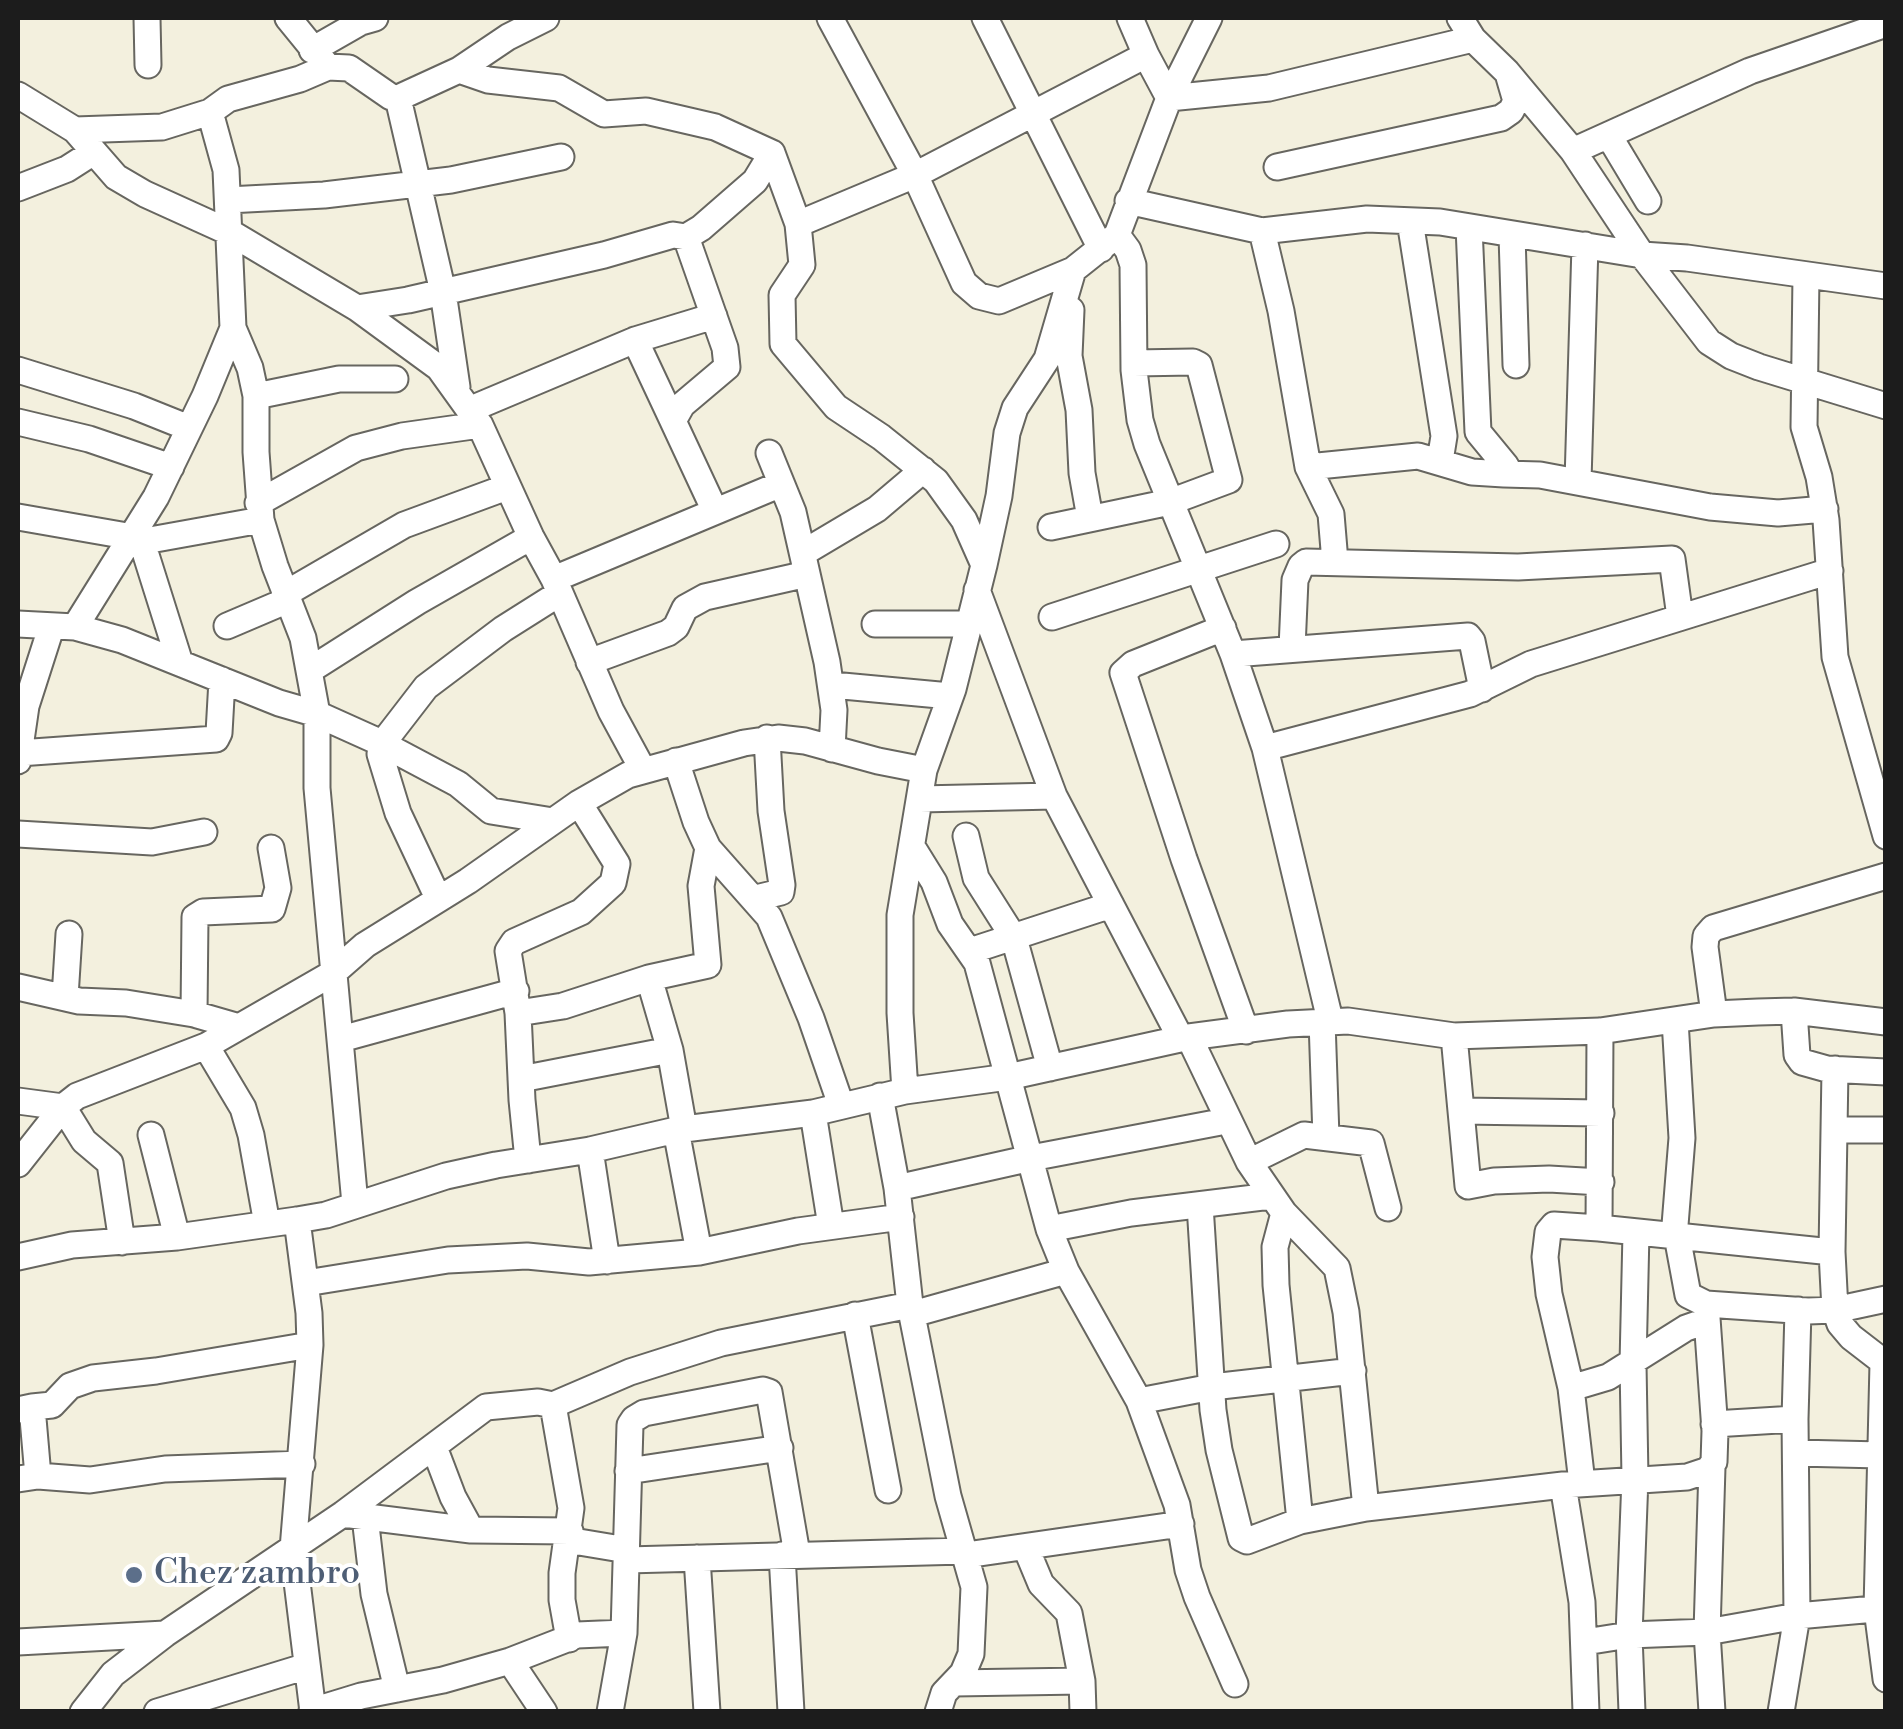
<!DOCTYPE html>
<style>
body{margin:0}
#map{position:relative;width:1903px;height:1729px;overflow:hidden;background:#f3f0de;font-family:"Libre Bodoni",serif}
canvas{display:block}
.frame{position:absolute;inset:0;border:20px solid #1c1c1c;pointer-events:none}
</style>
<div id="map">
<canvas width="1903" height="1729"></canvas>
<div class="frame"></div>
</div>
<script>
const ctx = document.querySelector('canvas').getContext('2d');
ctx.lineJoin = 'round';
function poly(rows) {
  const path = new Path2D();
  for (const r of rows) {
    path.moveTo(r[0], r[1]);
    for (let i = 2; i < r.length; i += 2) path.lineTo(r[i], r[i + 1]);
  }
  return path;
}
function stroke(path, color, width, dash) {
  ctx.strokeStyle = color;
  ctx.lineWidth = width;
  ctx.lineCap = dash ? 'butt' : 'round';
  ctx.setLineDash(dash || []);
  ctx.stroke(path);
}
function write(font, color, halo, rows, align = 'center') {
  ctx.font = font + ' "Libre Bodoni",serif';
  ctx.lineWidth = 8;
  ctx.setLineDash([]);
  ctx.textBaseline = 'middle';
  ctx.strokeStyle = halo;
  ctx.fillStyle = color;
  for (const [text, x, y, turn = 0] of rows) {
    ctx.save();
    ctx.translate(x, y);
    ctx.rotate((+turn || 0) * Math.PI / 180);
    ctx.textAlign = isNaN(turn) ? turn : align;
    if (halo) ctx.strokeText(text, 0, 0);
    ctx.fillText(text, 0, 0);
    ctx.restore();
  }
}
const minor = poly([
 [147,18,148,65],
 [288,18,328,67,349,68,391,97,398,98,459,70,508,37,546,18],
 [985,18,1101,249],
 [1130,18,1146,55,915,175,964,283,979,296,999,301,1073,270,1117,235,1169,98,1209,18],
 [1460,18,1473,39,1507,72,1573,151,1642,255,1709,342,1731,356,1759,367,1886,406],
 [312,50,361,22,375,18],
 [1146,55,1169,98,1269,88,1473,39],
 [459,70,488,80,559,88,604,114,646,111,715,127,772,153,798,224,802,265,782,295,783,344,836,407,881,437,936,481,964,520,984,565],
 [18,95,75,130,162,127,210,112,228,99,300,79,328,67],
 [398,98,443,292,457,387],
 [75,130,116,177,145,194,231,233,357,308,439,368,480,425,531,537,554,579,611,711,643,770],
 [1609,136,1648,201],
 [1573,151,1750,71,1886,24],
 [1277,167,1501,118,1511,111,1516,101,1509,77],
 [18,188,67,169,92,153],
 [228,200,324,195,451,180,561,157],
 [1128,201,1262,231,1367,219,1440,222,1642,255,1687,258,1886,286],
 [1410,221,1444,436,1440,461],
 [798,224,915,175,830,18],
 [1469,227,1478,432,1506,466,1504,474,1540,475,1710,507,1778,513,1825,509],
 [1262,231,1281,311,1308,467,1331,514,1335,562],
 [1117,235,1128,250,1133,265,1134,370,1140,420,1147,444,1233,654,1265,748,1330,1020],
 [1512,235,1516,365],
 [686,237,725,348,727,367,682,405,673,421,715,511],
 [1806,275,1804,427,1819,477,1826,520,1835,657,1886,836],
 [357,308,408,300,604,255,673,235,686,237,701,228,755,181,772,153],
 [1071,310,1069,356,1079,410,1082,473,1090,518],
 [233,328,250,368,256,396,256,452,261,520,275,566,303,638,317,714,317,788,355,1204],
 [635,340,673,421],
 [18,370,134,406,189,428],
 [256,396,339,379,395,379],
 [471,409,635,340,714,316],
 [18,422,89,439,171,467],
 [769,453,793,512,827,662,834,710,832,749],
 [1308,467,1418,456,1472,472,1504,474],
 [1578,481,1585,245],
 [258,503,356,448,402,436,480,425],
 [18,517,150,540,261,520],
 [1051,527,1170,502,1229,480,1199,365,1193,362,1134,363],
 [141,539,180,663],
 [803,553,877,509,923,470],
 [554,579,781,484],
 [977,590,1054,796,1181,1039],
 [1052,617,1276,544],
 [18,624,75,627,122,640,279,703,317,714,377,741,458,784,491,811,553,821],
 [875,624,969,624],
 [227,626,281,603,285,594,404,525,507,487],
 [75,627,156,497,205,396,233,328,226,170,210,112],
 [1223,628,1133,664,1123,673,1184,859,1246,1031],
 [1292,648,1295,580,1301,566,1306,562,1518,567,1672,559,1680,617],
 [1233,654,1468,636,1472,641,1482,689],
 [589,662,668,633,676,627,685,608,705,597,807,574],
 [310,670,417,602,531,537],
 [832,685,950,696],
 [1265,748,1470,694,1531,664,1830,571],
 [19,753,216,739,219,733,222,680],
 [18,761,26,706,51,628],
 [676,761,696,822,708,848,769,917,811,1018,841,1105],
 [920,799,1054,796],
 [18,834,152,842,204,832],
 [966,836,976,878,1014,938,1050,1068],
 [913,848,934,882,950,924,977,963,1049,1229,1066,1271,1139,1401,1177,1505,1188,1570,1197,1597,1235,1684],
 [438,898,398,813,380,754,382,744,426,687,503,629,560,593],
 [756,898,781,892,782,885,771,811,767,738],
 [970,951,1111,905],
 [649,978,670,1050,684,1129],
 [18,987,79,1001,126,1003,194,1014,239,1027],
 [65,997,69,934],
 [1794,1011,1797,1055,1802,1062,1827,1069,1886,1072],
 [518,1013,563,1006,649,978,708,965,701,886,708,848],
 [194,1014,195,917,203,912,272,909,278,888,271,848],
 [1714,1014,1705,947,1706,936,1713,928,1886,876],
 [1675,1020,1682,1138,1675,1225,1688,1295,1706,1304,1808,1311,1835,1310,1886,1299],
 [1322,1021,1326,1137],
 [1600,1031,1599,1228,1832,1252],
 [1454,1036,1468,1186,1494,1181,1549,1179,1601,1182],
 [1189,1037,1249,1162,1284,1213,1337,1268,1346,1312,1366,1508,1563,1485,1687,1477,1708,1470,1714,1462,1715,1431,1706,1304],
 [341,1039,516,991],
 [206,1046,243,1108,251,1135,267,1224],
 [1835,1069,1832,1252,1835,1310,1840,1324,1851,1337,1886,1364],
 [521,1079,670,1050],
 [905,1091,900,1013,900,915,924,770,953,689,984,565,999,496,1007,433,1015,408,1047,359,1073,270],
 [880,1096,897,1188,910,1305,948,1496,974,1587,971,1654,963,1673,944,1693,938,1712],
 [18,1101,63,1107,84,1141,110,1163,122,1242],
 [1461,1111,1601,1113],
 [813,1113,831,1226],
 [676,1130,699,1252],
 [1835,1130,1886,1130],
 [151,1135,177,1237],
 [590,1150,607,1261],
 [528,1160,522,1100,518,1013,508,951,514,942,581,912,613,883,617,864,579,803],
 [1249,1162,1304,1135,1371,1143,1388,1208],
 [18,1164,63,1107,77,1096,206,1046,333,973,365,945,468,881,579,803,628,775,744,743,778,738,805,741,878,761,924,770],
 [897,1188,1031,1158,1226,1121],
 [1200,1205,1213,1410,1219,1450,1241,1538,1247,1541,1300,1521,1366,1508],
 [1284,1213,1275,1247,1276,1285,1300,1521],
 [297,1220,309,1313,310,1345,293,1549,313,1712],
 [1049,1229,1131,1213,1271,1196],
 [18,1257,72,1245,177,1237,297,1220,326,1215,446,1176,496,1165,590,1150,676,1130,813,1113,905,1091,1008,1077,1189,1037,1288,1024,1348,1021,1454,1036,1600,1031,1714,1014,1758,1012,1794,1011,1886,1022],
 [306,1283,448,1260,527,1256,589,1262,699,1252,798,1231,901,1217],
 [913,1314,1066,1271],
 [855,1315,888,1490],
 [1883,1363,1877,1609,1886,1679],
 [1571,1388,1608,1377,1686,1328,1706,1321],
 [1139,1401,1212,1387,1353,1371],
 [553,1405,571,1508,562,1573,562,1600,569,1639],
 [32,1407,52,1405,70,1386,93,1378,156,1371,310,1345],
 [18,1410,32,1407,38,1476],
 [1714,1424,1795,1419],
 [434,1447,453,1497,471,1530],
 [1796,1453,1881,1455],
 [628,1471,780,1448],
 [18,1479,38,1476,90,1480,165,1469,302,1464],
 [1582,1483,1571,1388,1549,1294,1545,1257,1548,1232,1554,1225,1599,1228],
 [1563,1485,1582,1602,1586,1712],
 [343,1514,471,1530,570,1531],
 [365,1517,374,1594,397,1689],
 [567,1540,627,1550],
 [1026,1548,1041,1584,1069,1613,1082,1681,1083,1712],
 [782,1555,791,1712],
 [966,1555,1181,1524],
 [697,1558,707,1712],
 [627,1560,964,1551],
 [18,1642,165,1634],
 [1585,1642,1629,1635,1707,1632,1797,1616,1886,1608],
 [510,1661,544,1712],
 [954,1683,1082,1681],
 [312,1711,361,1696,443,1680,510,1661,577,1635,624,1633],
 [83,1712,113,1674,165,1634,343,1514,486,1407,538,1402,553,1405,630,1372,721,1343,910,1305],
 [157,1712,307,1666],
 [610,1712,624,1633,630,1425,634,1419,644,1413,763,1390,769,1392,797,1554],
 [1632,1712,1629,1635,1635,1478,1633,1364,1636,1232],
 [1712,1712,1707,1632,1712,1467],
 [1781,1712,1797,1616,1795,1419,1798,1310]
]);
stroke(minor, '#676660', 29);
stroke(minor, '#fff', 25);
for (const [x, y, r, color] of [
 [134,1575,10,"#5c6f8a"]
]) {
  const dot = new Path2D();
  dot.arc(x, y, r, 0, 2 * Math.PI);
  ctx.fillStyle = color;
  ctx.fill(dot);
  stroke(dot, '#fff', 4);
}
write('35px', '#4e5e75', '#fff', [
 ["Chez zambro",154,1575]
], 'left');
</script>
